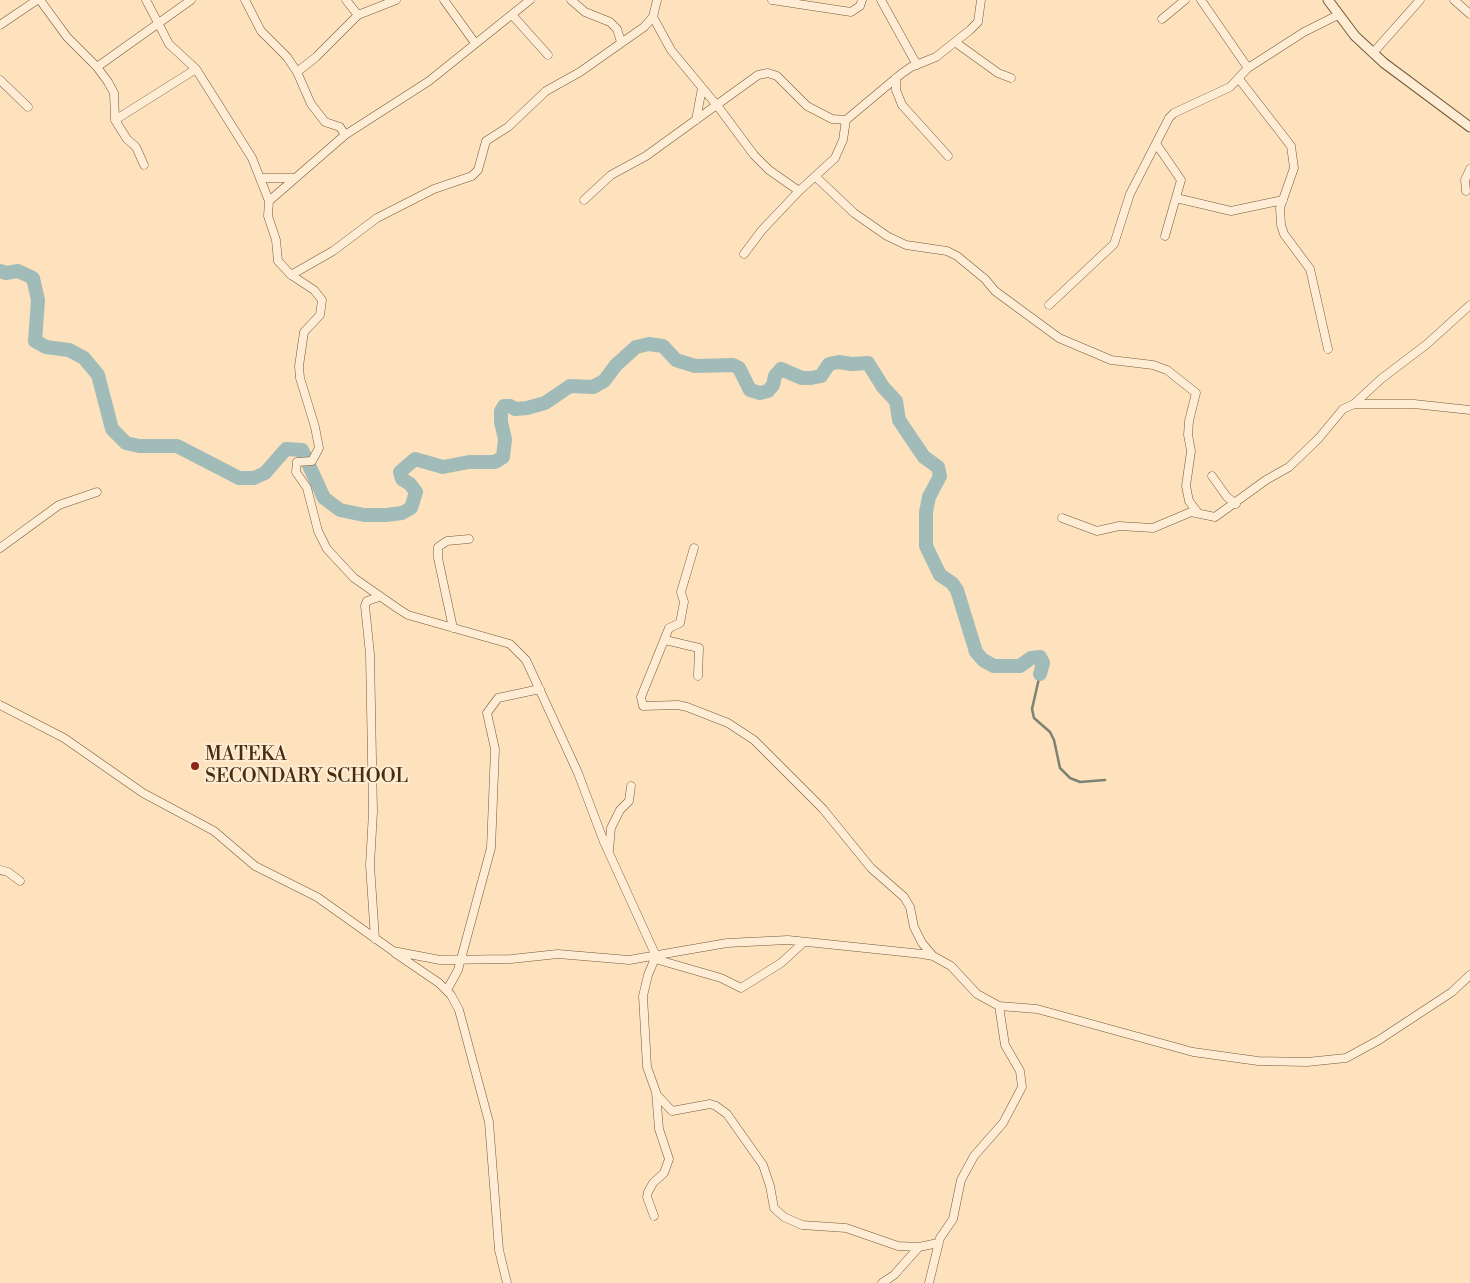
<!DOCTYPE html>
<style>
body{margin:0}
canvas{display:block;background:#fde2bd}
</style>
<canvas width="1470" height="1283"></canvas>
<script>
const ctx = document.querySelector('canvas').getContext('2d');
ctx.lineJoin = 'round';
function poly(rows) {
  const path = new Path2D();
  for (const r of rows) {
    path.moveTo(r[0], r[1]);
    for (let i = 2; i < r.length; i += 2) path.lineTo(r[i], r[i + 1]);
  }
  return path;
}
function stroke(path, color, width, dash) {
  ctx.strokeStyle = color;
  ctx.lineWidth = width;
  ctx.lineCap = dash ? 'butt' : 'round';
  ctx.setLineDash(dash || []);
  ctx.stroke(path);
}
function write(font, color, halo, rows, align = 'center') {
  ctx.font = font + ' "Libre Bodoni",serif';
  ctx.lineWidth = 4;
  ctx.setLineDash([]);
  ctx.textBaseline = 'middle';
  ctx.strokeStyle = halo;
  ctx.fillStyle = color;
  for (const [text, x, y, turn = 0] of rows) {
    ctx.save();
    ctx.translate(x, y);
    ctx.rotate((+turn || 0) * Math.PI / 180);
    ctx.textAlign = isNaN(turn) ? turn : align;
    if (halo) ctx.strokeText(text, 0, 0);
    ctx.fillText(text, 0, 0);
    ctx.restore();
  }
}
stroke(poly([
 [1040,674,1032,709,1034,718,1050,732,1054,740,1060,768,1070,778,1080,782,1105,780]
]), '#7d8274', 2.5);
stroke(poly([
 [0,271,6,273,18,271,33,278,38,300,35,341,46,347,69,350,84,358,98,375,112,429,126,443,139,446,177,446,239,478,254,478,265,473,286,449,302,450,324,498,340,510,364,515,386,515,402,513,411,508,416,492,410,484,402,479,400,472,415,459,443,467,469,462,495,462,503,457,505,439,501,422,501,411,504,406,510,406,515,409,527,408,545,403,570,386,593,387,604,381,616,365,636,347,649,344,663,346,676,360,695,366,733,365,739,368,750,390,760,393,768,391,773,385,775,376,781,369,802,378,811,378,821,376,829,364,839,362,851,364,868,363,883,387,896,401,899,420,909,435,924,457,938,467,940,476,929,497,926,512,926,546,940,575,952,583,957,590,976,652,983,660,994,666,1020,666,1031,658,1040,657,1043,663,1040,674]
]), '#a1bcb8', 14);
const minor = poly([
 [40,0,67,37,97,67,108,82,114,93,115,120,127,139,136,147,144,165],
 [146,0,169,44,196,69,252,158,269,201,268,216,276,240,278,261,291,275,314,290,322,300,320,315,304,332,299,366,300,378,315,427,319,448,312,461,297,462,296,472,307,488,318,531,327,549,354,578,397,608,408,615,510,644,526,660,578,773,604,842,656,956,648,975,643,996,647,1067,656,1092,659,1129,669,1159,664,1173,653,1183,648,1192,647,1197,654,1216],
 [245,0,261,31,287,57,297,72,311,104,325,122,340,127,345,135],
 [346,0,358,15],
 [444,0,475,43],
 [571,0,585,12,610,22,617,29,621,42],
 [772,0,851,12,860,6,862,0],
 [881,0,917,65],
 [1201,0,1248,68],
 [1454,0,1470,14],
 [513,16,548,55],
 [653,17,671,50,719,108,754,155,769,170,799,191],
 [1162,19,1185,0],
 [0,25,37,0],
 [955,42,998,73,1011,78],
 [1373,53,1420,0],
 [97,67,191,0],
 [297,72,316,57,358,15,396,0],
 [896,78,896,90,902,105,948,156],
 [1239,79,1291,146,1294,168,1280,208,1281,225,1284,234,1310,269,1328,349],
 [0,80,28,107],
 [115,120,196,69],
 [696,120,702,88],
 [1157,145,1181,180,1165,236],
 [816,177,854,213,887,236,906,245,947,251,957,256,985,279,995,291,1059,338,1111,360,1153,365,1167,370,1196,393,1189,421,1188,435,1191,451,1186,486,1189,501,1198,513],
 [262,178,293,178],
 [1466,191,1465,180,1470,169],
 [1176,198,1231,211,1283,200],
 [584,200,611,175,646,156,758,75,768,73,777,76,807,106,832,119,846,120,901,74,911,67,936,57,970,30,978,22,981,0],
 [269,201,345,135,429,81,530,0],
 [744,254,762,230,799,191,835,158,843,140,846,120],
 [291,275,333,251,377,218,434,189,472,176,478,170,486,141,508,127,546,91,580,72,644,27,653,17,657,0],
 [1049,305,1114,244,1130,194,1169,118,1174,113,1230,87,1248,68,1304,32,1338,15],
 [1354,404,1381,379,1427,344,1470,305],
 [1212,476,1227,497,1236,504],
 [1062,518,1097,531,1119,526,1153,528,1191,512,1215,517,1266,480,1289,467,1319,438,1343,409,1354,404,1414,404,1470,410],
 [0,548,59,505,97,492],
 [694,548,681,592,684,602,680,623,669,628,641,697,643,706,678,705,687,707,728,723,754,740,823,809,871,868,904,897,910,907,914,927,922,943,933,956],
 [453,628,438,558,438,547,447,541,469,539],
 [665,640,699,648,698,676],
 [0,705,64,738,143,793,214,831,255,866,317,897,393,951,440,960,511,959,558,954,629,960,727,943,788,940,922,954,933,956,951,966,977,994,999,1006,1037,1009,1193,1052,1258,1061,1307,1062,1346,1058,1379,1040,1452,992,1470,975],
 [609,850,611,828,620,810,629,801,631,786],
 [0,870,8,872,20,881],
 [375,939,370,865,373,812,370,654,365,606,367,601,379,597],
 [395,953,439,983,451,995,459,1010,489,1122,499,1250,507,1283],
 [655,959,721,978,741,988,781,963,804,942],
 [447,990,458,970,491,848,495,749,487,713,498,698,540,689],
 [657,1095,672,1111,710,1104,716,1106,727,1114,763,1165,770,1186,774,1208,784,1217,802,1225,846,1228,898,1246,919,1247,938,1243],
 [882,1283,894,1275,919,1247],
 [929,1283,940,1238,953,1219,961,1180,974,1156,1003,1123,1022,1087,1020,1071,1005,1045,999,1006]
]);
const tertiary = poly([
 [1328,0,1355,36,1384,63,1470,127]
]);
stroke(minor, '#745a39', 9);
stroke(tertiary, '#745a39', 11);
stroke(minor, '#feecd4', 8);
stroke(tertiary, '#feecd4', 9);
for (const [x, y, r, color] of [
 [195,766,5,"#8f2418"]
]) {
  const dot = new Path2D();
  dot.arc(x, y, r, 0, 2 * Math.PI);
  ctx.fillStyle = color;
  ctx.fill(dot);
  stroke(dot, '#feecd4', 2);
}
write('19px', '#472c0d', '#feecd4', [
 ["MATEKA",205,755],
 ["SECONDARY SCHOOL",205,777]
], 'left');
</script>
